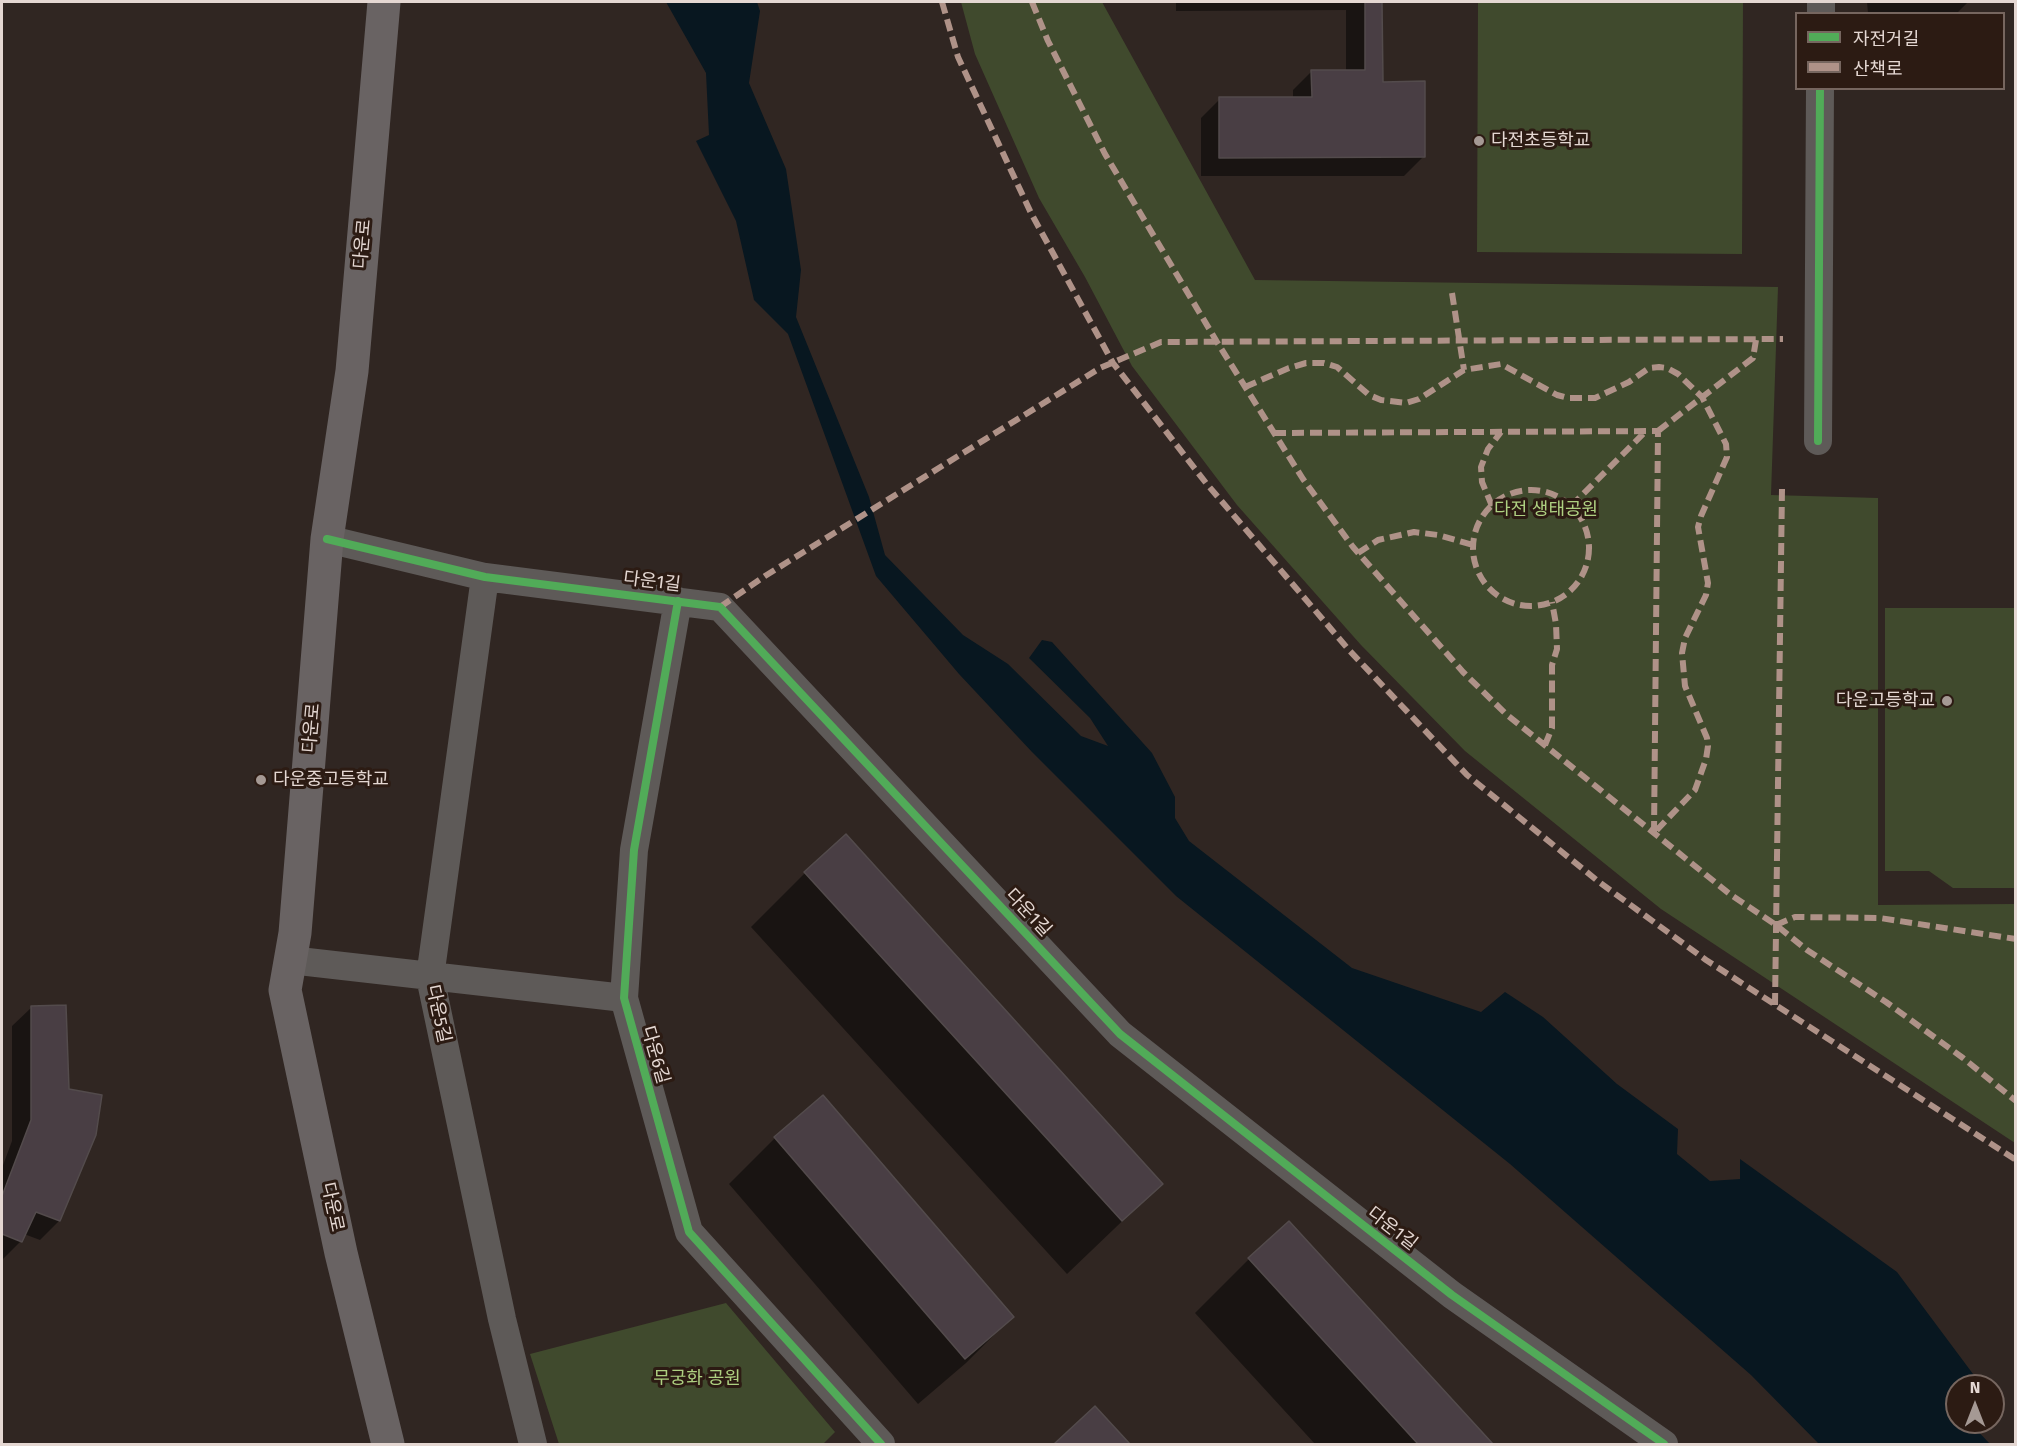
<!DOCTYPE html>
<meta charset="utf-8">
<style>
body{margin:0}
#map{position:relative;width:2017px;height:1446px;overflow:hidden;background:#302622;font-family:"Fira Sans","Noto Sans KR",sans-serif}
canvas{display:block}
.frame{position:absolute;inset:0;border:3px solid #e4d7d2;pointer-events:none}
.legend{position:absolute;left:1795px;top:12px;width:210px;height:78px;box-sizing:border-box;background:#2c1b13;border:2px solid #76665f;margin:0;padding:8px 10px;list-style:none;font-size:18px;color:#e4d7d2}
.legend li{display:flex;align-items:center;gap:12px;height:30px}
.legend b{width:30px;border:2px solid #76665f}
.north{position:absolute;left:1945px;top:1374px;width:60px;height:60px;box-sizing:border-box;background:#2c1b13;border:2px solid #76665f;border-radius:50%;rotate:0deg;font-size:16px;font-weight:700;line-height:24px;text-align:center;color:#e4d7d2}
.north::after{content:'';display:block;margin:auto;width:21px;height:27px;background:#a59994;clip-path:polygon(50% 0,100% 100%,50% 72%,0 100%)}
</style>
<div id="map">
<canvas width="2017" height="1446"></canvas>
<div class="frame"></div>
<ul class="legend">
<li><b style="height:8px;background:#51ab58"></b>자전거길</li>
<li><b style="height:8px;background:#af9288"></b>산책로</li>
</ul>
<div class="north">N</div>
</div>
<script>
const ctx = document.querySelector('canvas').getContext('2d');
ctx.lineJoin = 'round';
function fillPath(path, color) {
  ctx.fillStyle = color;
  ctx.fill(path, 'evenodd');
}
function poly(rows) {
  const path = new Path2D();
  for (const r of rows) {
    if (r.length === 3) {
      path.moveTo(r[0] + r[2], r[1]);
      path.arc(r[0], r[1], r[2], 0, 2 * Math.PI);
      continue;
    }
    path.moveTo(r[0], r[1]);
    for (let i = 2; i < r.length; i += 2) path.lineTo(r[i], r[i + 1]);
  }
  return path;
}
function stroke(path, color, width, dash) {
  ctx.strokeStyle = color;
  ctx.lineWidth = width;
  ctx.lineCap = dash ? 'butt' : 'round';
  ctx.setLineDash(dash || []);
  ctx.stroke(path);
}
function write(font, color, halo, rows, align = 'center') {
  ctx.font = font + ' "Fira Sans","Noto Sans KR",sans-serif';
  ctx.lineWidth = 6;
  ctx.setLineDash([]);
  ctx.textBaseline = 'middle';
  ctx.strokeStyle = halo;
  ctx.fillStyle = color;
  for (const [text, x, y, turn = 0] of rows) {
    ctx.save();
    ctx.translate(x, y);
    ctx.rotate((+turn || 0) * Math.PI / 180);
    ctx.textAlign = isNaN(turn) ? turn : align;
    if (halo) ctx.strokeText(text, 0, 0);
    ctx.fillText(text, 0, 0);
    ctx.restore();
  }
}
fillPath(poly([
 [961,2,1102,2,1255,280,1778,287,1771,495,1878,498,1878,905,2015,904,2015,1143,1661,909,1465,751,1361,645,1237,505,1132,366,1085,277,1039,198,975,54],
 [1478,2,1743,2,1742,254,1477,252],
 [1885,608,2015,608,2015,888,1953,888,1929,871,1885,871],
 [726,1303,835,1432,823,1444,559,1444,530,1354]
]), '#404a2d');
fillPath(poly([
 [666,2,757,2,760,11,749,83,786,169,801,270,796,317,869,497,885,555,963,635,1008,664,1081,736,1108,746,1090,718,1029,658,1042,640,1052,642,1152,753,1175,797,1175,818,1189,841,1352,968,1481,1012,1505,992,1543,1017,1617,1084,1678,1129,1677,1154,1710,1181,1740,1179,1740,1159,1897,1272,1976,1378,1975,1386,1957,1386,1957,1422,1973,1422,1973,1426,1990,1444,1819,1444,1751,1375,1510,1164,1176,896,1032,752,959,674,876,576,788,334,754,300,736,221,696,141,709,135,706,73]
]), '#081720');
fillPath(poly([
 [1176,2,1383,2,1381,3,1381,83,1424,156,1404,176,1201,176,1201,118,1220,99,1293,99,1293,90,1312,71,1346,71,1346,10,1176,11],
 [1867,2,1968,2,1957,13,1868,13],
 [805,873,1161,1184,1067,1274,751,927],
 [32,1007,59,1221,40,1240,24,1234,21,1241,2,1260,2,1168,12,1141,12,1026],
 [775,1138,1012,1317,966,1363,918,1404,729,1184],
 [1289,1223,1491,1444,1315,1444,1195,1313,1249,1259],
 [1095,1408,1128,1444,1055,1444]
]), '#0007');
const building = poly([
 [1365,2,1382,2,1383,82,1425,81,1425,157,1219,158,1219,97,1312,97,1311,70,1365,70,1365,2],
 [846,834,1163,1184,1122,1221,804,872,846,834],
 [66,1005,69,1089,102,1095,96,1135,60,1221,36,1212,22,1242,2,1234,2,1196,31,1120,31,1006,66,1005],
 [823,1095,1014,1317,965,1359,774,1137,823,1095],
 [1289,1221,1493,1444,1418,1444,1248,1258,1289,1221],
 [1095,1406,1130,1444,1054,1444,1095,1406]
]);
fillPath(building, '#493e44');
stroke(building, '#534b4c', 1.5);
stroke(poly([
 [1821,14,1821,2],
 [1818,441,1820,88],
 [327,539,485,577,720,607,1120,1034,1452,1295,1664,1444],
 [485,577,430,977,502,1319,533,1444],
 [678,601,634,850,624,998,689,1232,881,1444],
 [290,960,624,998]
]), '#5e5a58', 28);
stroke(poly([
 [384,2,352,371,327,539,295,933,285,990,341,1253,388,1444]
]), '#696363', 33);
stroke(poly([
 [942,2,958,57,1031,213,1113,363,1206,483,1349,650,1467,775,1599,882,1706,960,2016,1160],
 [1032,2,1048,41,1105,154,1217,342,1303,479,1353,547,1463,672,1506,714,1731,895,1776,925,1807,950,1886,1002,1963,1058,2016,1101],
 [1452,293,1464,370],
 [1245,387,1289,368,1306,363,1324,363,1337,367,1369,395,1381,400,1406,403,1419,399,1464,370,1501,364,1557,395,1568,398,1595,398,1629,382,1649,368,1659,367,1667,368,1678,374,1702,397,1726,444,1727,457,1701,516,1698,527,1708,583,1706,595,1685,638,1682,653,1685,686,1707,738,1708,746,1706,759,1695,790,1654,833],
 [1658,431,1753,358,1756,340],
 [1274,433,1658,431,1654,833],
 [1531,548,58],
 [1492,506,1482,482,1481,467,1488,449,1501,432],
 [1571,506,1646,431],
 [1358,553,1378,540,1414,532,1438,535,1473,545],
 [720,607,765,576,1100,368,1161,342,1783,339],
 [1545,745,1552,728,1552,665,1557,649,1556,624,1552,602],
 [1776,925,1795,917,1880,918,2016,939],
 [1775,1005,1782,489]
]), '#af9288', 6, [12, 6]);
stroke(poly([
 [1818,441,1820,88],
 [327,539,485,577,720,607,1120,1034,1452,1295,1664,1444],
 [678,601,634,850,624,998,689,1232,881,1444]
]), '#51ab58', 8);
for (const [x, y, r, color] of [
 [1479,141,6,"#a59994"],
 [1947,701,6,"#a59994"],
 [261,780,6,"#a59994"]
]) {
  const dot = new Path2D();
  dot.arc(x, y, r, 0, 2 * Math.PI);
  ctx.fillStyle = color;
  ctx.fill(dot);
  stroke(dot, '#2c1b13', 2);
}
write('18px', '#e4d7d2', '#2c1b13', [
 ["다전초등학교",1491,141],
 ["다운고등학교",1935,701,"right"],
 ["다운중고등학교",273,780]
], 'left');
write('18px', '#e4d7d2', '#2c1b13', [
 ["다운로",363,244,-85],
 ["다운1길",652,582,7],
 ["다운로",312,728,-85],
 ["다운1길",1028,913,47],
 ["다운5길",438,1014,78],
 ["다운6길",655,1055,74],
 ["다운로",332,1207,78],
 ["다운1길",1392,1229,38]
]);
write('18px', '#aed081', '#2c1b13', [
 ["다전 생태공원",1546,510],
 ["무궁화 공원",697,1379]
]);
</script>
